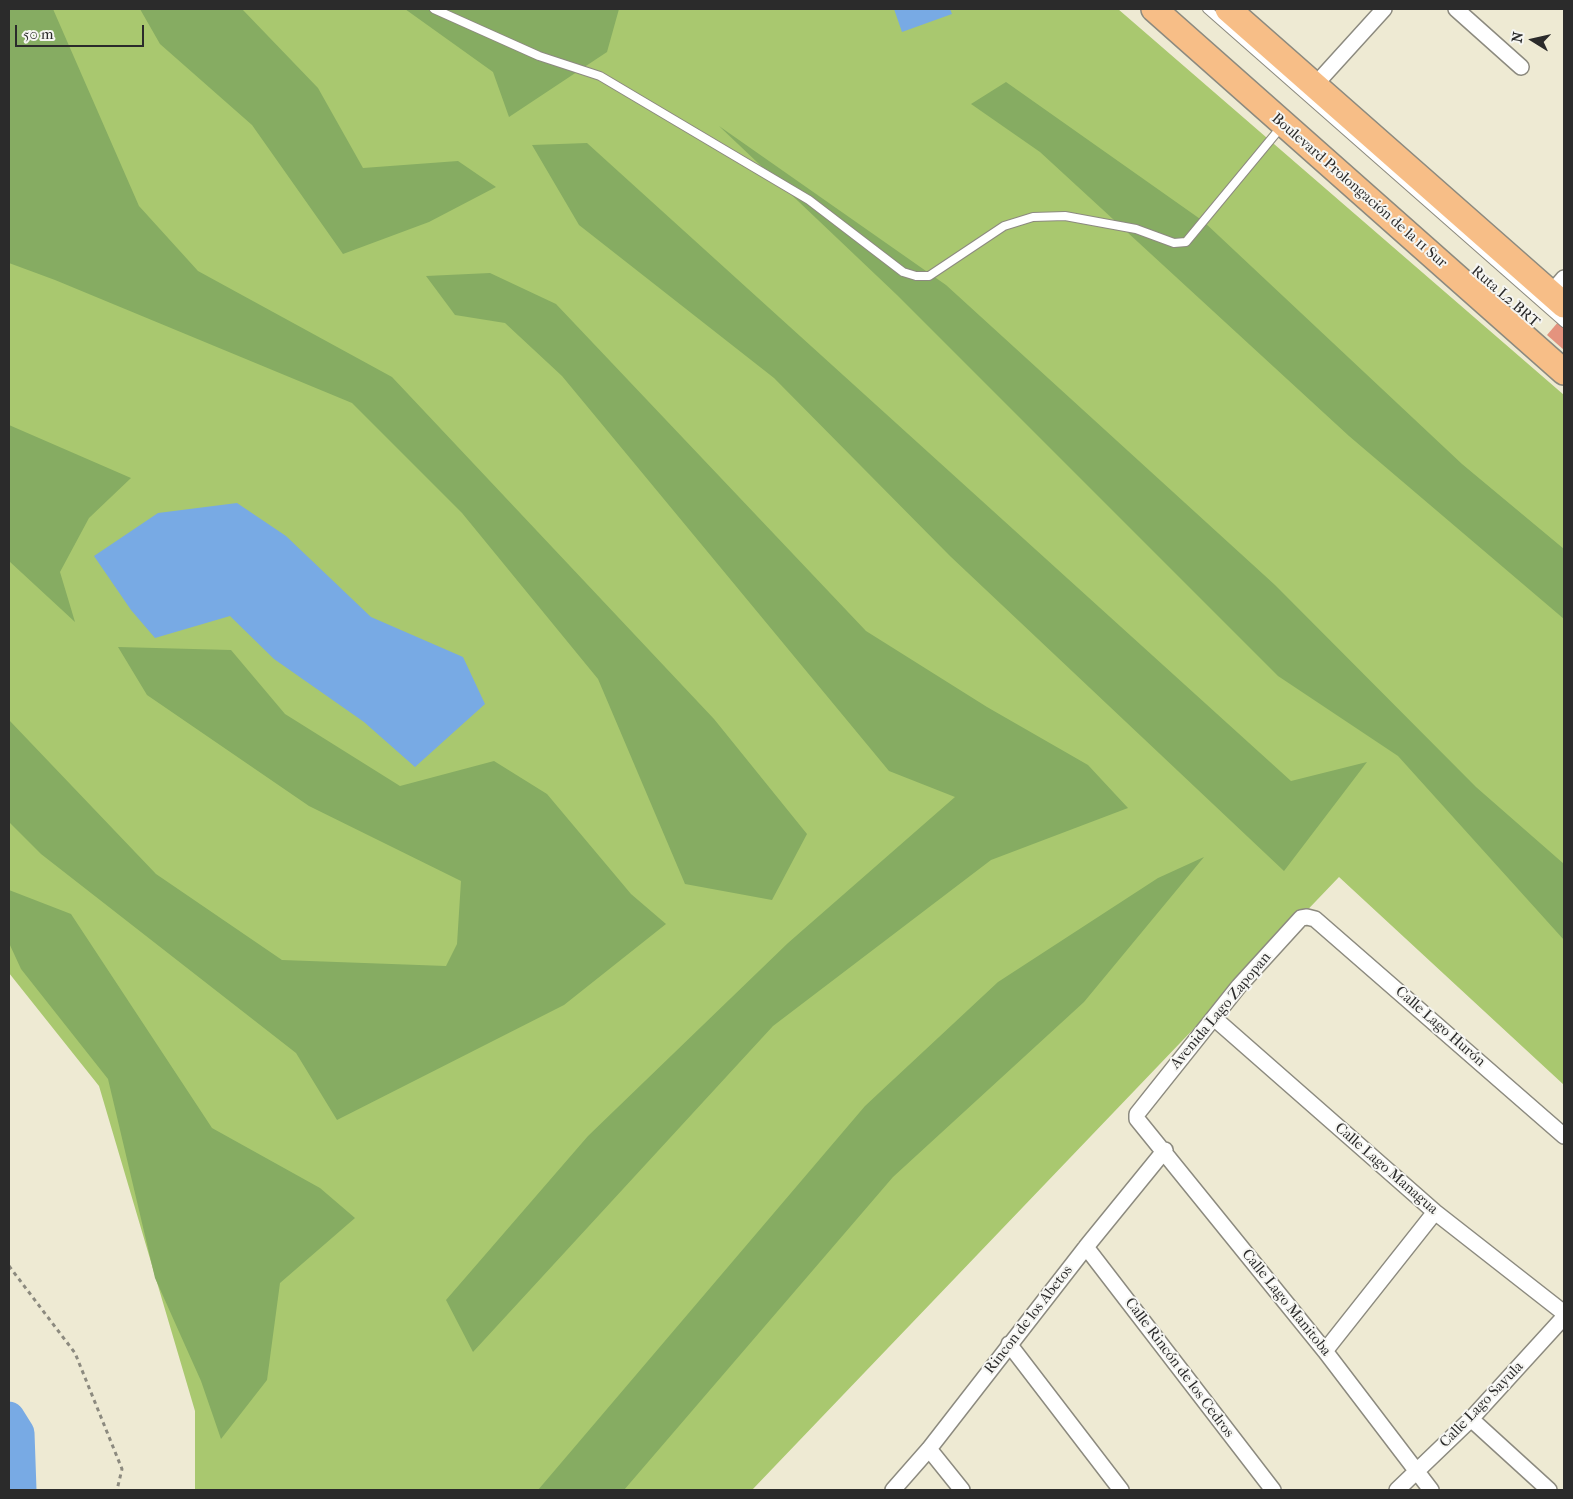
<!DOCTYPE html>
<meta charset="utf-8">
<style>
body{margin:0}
#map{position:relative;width:1573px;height:1499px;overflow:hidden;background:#eeead3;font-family:"IM FELL French Canon",serif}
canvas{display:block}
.frame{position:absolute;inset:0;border:10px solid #2b2b2b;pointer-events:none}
.north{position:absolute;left:1508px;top:15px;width:50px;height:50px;-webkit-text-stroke:4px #f6f6f2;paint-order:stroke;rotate:280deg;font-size:14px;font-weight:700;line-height:20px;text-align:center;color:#2b2b2b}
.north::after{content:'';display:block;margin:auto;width:18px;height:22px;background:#2b2b2b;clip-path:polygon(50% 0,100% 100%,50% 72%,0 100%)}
.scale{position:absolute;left:15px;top:25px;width:129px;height:22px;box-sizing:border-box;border:2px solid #2b2b2b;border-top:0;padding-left:6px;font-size:15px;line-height:18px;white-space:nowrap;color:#2b2b2b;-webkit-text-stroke:4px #f6f6f2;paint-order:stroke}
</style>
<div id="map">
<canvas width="1573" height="1499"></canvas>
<div class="frame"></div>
<div class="north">N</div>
<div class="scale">50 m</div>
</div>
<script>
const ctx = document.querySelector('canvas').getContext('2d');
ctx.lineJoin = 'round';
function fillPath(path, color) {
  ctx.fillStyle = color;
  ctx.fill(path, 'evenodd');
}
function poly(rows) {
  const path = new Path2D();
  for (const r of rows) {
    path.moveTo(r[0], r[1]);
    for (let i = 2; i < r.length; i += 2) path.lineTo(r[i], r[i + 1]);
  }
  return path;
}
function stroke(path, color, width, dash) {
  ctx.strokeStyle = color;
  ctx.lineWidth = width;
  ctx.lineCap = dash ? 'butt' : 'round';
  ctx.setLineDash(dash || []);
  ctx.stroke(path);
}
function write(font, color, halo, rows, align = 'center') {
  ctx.font = font + ' "IM FELL French Canon",serif';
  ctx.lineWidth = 4;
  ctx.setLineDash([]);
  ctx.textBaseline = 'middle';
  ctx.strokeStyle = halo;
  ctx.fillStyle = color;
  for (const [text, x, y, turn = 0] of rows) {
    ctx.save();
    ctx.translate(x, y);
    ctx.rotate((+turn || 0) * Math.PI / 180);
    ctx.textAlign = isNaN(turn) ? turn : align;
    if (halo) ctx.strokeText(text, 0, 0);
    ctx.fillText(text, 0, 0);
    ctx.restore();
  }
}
fillPath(poly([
 [9,9,1118,9,1564,395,1564,1085,1339,877,752,1490,195,1490,195,1411,99,1086,9,973]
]), '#a9c86f');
fillPath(poly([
 [9,9,53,9,139,206,198,271,392,377,714,719,807,834,772,900,685,884,598,679,462,513,352,403,55,280,9,263],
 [140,9,242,9,318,88,363,168,458,161,496,187,429,222,343,254,252,125,160,44],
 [405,9,619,9,607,52,509,117,493,72],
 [1006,82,1203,221,1462,464,1564,549,1564,619,1349,436,1040,152,971,104],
 [719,126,946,285,1275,585,1476,787,1564,864,1564,940,1398,756,1278,676,897,295],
 [587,143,1291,781,1367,762,1284,871,950,556,774,378,579,225,532,145],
 [490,273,556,304,866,631,987,707,1088,765,1128,808,991,860,773,1026,473,1352,446,1300,588,1136,788,943,955,797,889,771,562,376,505,323,455,315,426,276],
 [9,425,131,478,89,518,60,572,75,622,9,561],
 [118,647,231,650,285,714,400,786,494,761,547,794,631,894,666,924,564,1005,337,1120,296,1053,41,854,9,822,9,720,156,874,282,960,446,966,457,944,461,881,309,806,147,695],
 [1204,857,1084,1002,893,1177,624,1490,538,1490,865,1106,998,982,1158,878],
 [9,890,71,914,212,1128,320,1188,355,1218,280,1283,267,1380,221,1439,201,1381,155,1278,108,1079,21,969,9,943]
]), '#86ac62');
fillPath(poly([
 [894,9,950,9,952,14,902,32],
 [237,503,286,536,371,617,463,657,485,704,415,767,364,722,274,659,230,616,155,638,131,610,94,556,158,513]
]), '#78aae4');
stroke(poly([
 [9,1417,19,1433,21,1490]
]), '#78aae4', 31);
fillPath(poly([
 [1559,321,1564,326,1564,350,1547,335]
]), '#e4937e');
const lane = poly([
 [434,9,539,56,600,76,809,200,903,272,916,276,929,276,1004,226,1033,217,1065,216,1136,229,1174,243,1186,242,1282,126],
 [1207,9,1564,323]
]);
const street = poly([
 [1456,9,1521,67],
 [1315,85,1384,9],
 [1551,293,1564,278],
 [1214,1018,1435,1212,1564,1313],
 [1086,1247,1273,1490],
 [1009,1344,1121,1490],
 [1325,1351,1435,1212],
 [1471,1419,1549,1490],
 [929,1449,962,1490],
 [893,1490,929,1449,1086,1247,1165,1150],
 [1397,1490,1471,1419,1564,1317],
 [1431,1490,1325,1351,1137,1119,1137,1114,1239,986,1301,918,1307,917,1315,919,1564,1136]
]);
const primary = poly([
 [1154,9,1564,372],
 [1228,9,1564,305]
]);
stroke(lane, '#8c8a7f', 10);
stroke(street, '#8c8a7f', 18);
stroke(primary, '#8c8a7f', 28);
stroke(poly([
 [9,1266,75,1353,122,1469,117,1490]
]), '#8c8a7f', 3, [4, 4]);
stroke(lane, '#fff', 8);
stroke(street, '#fff', 15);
stroke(primary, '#f7be87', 25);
write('15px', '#2b2b2b', '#f6f6f2', [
 ["Boulevard Prolongación de la 11 Sur",1359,191,41],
 ["Ruta L2 BRT",1505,297,41],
 ["Avenida Lago Zapopan",1221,1011,-50],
 ["Calle Lago Hurón",1440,1027,41],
 ["Calle Lago Managua",1386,1169,41],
 ["Calle Lago Manitoba",1286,1303,51],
 ["Rincon de los Abetos",1029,1320,-52],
 ["Calle Rincón de los Cedros",1179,1368,53],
 ["Calle Lago Sayula",1482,1405,-46]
]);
</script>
